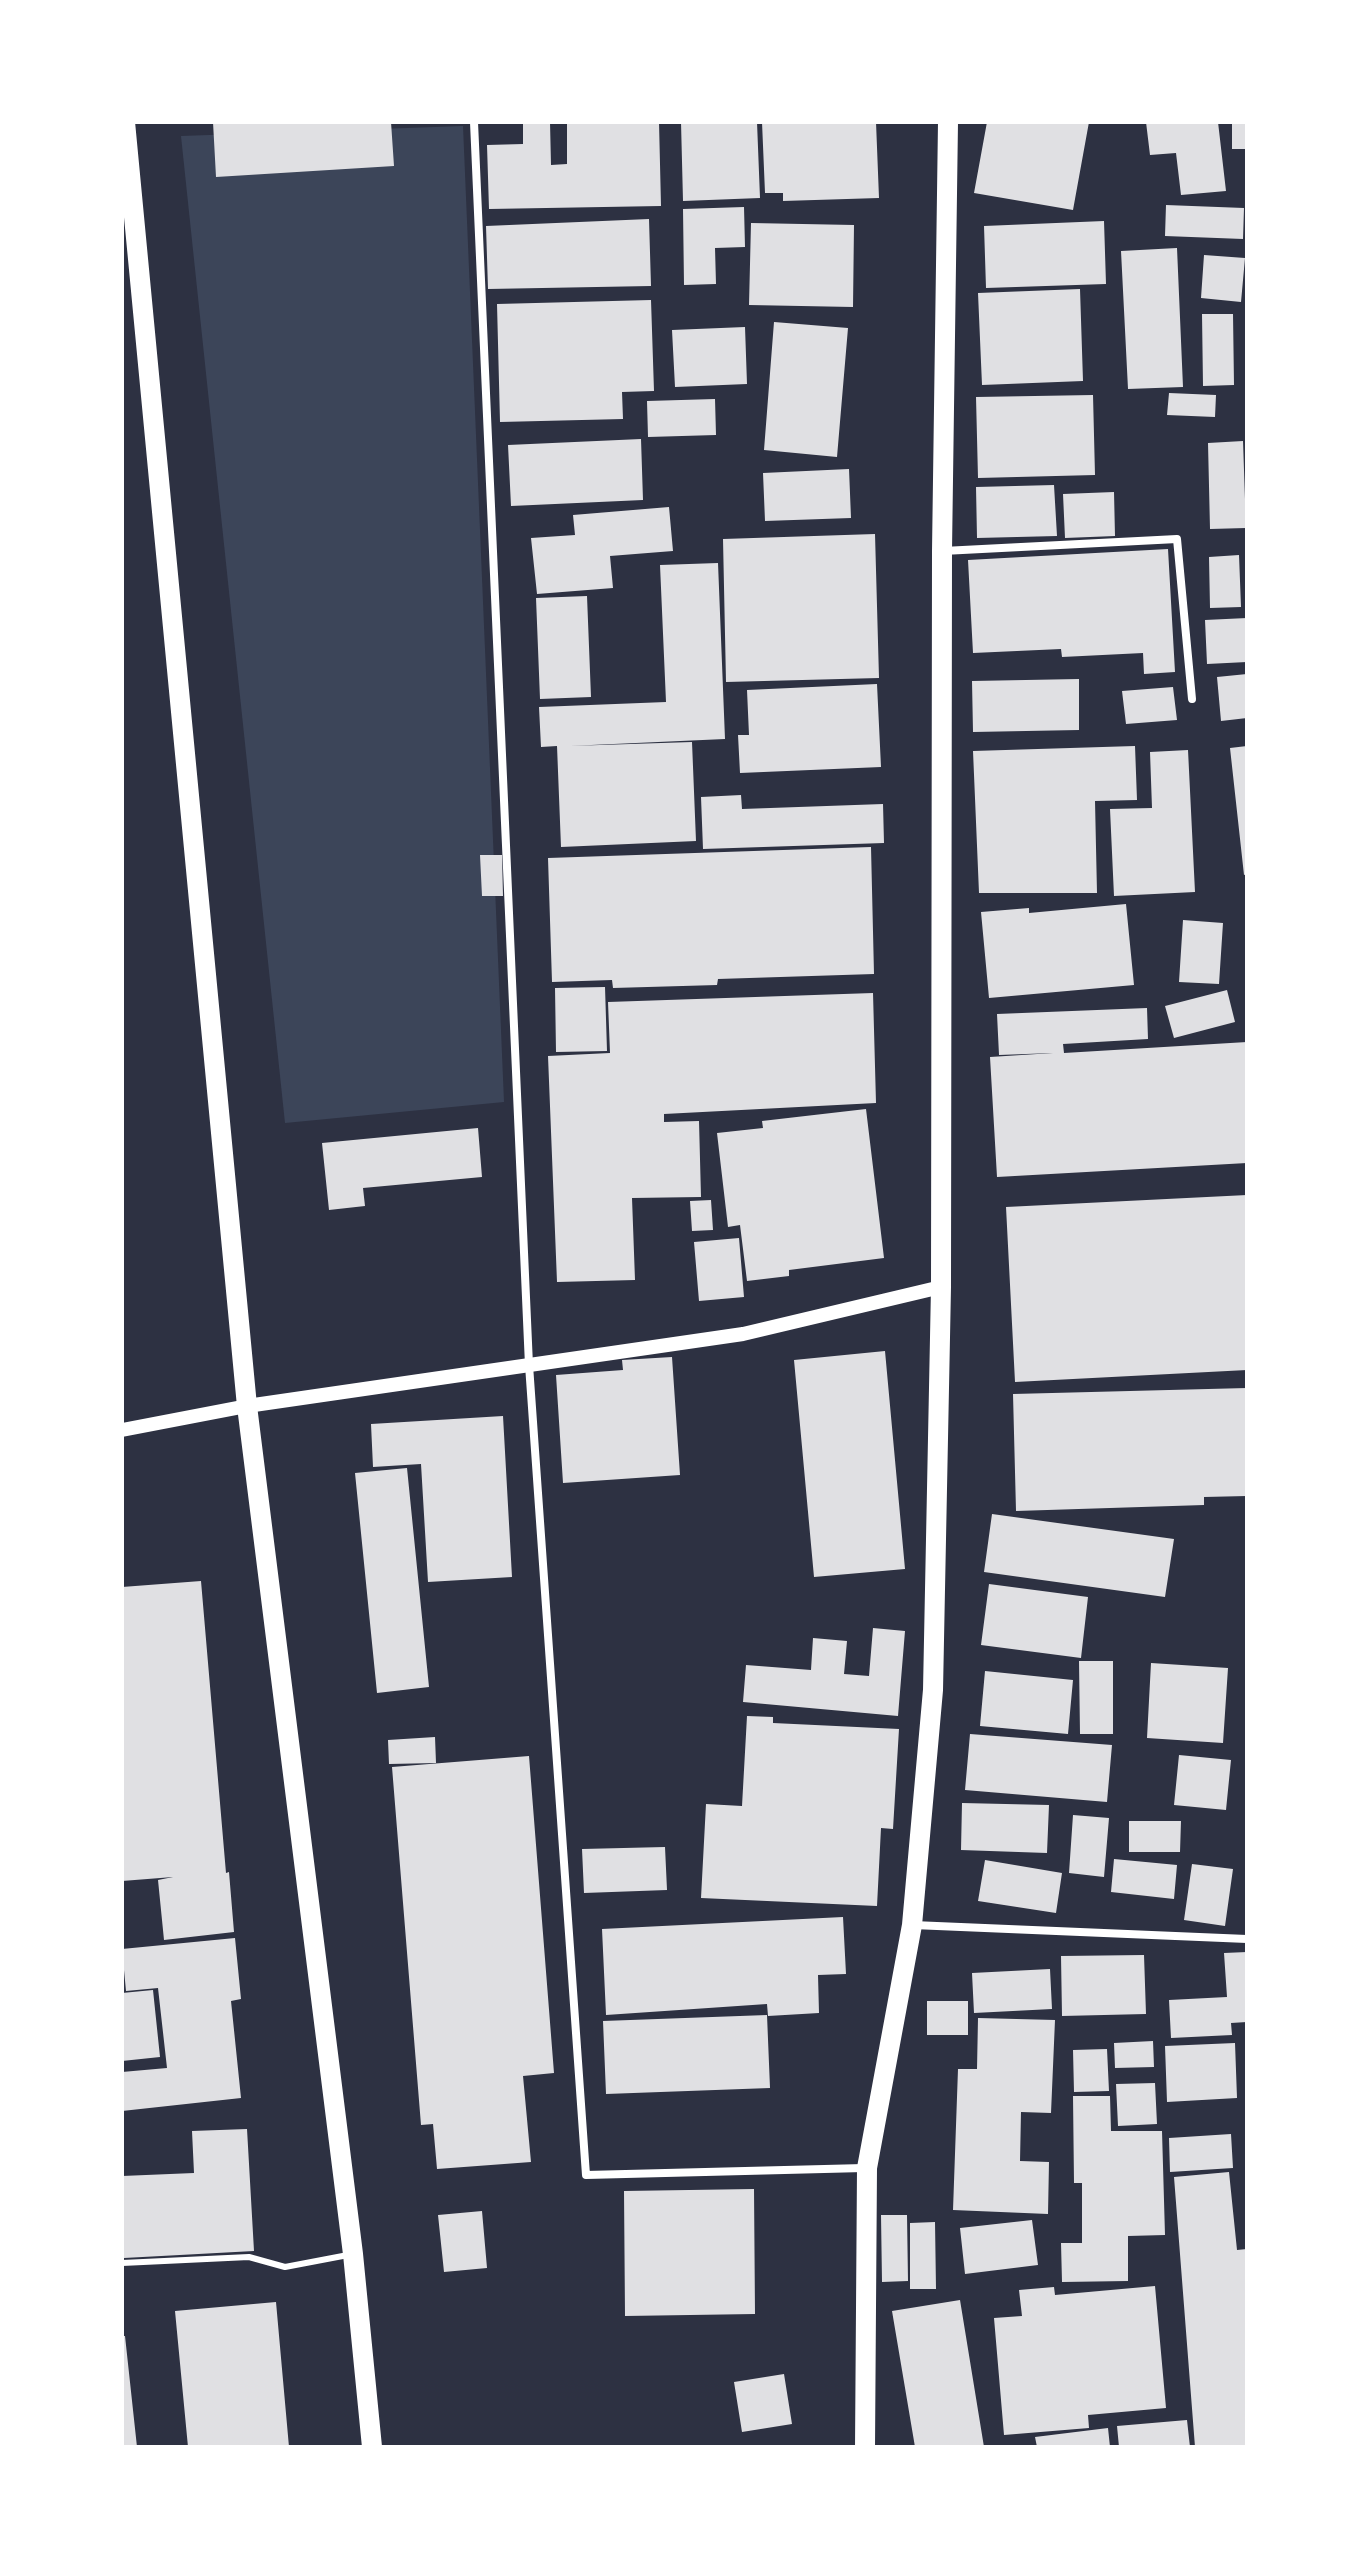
<!DOCTYPE html>
<style>
body{margin:0}
#map{position:relative;width:1369px;height:2569px;overflow:hidden;background:#2d3142;font-family:Roboto,sans-serif}
canvas{display:block}
.frame{position:absolute;inset:0;border:124px solid #fff;pointer-events:none}
</style>
<div id="map">
<canvas width="1369" height="2569"></canvas>
<div class="frame"></div>
</div>
<script>
const ctx = document.querySelector('canvas').getContext('2d');
ctx.lineJoin = 'round';
function fillPath(path, color) {
  ctx.fillStyle = color;
  ctx.fill(path, 'evenodd');
}
function poly(rows) {
  const path = new Path2D();
  for (const r of rows) {
    path.moveTo(r[0], r[1]);
    for (let i = 2; i < r.length; i += 2) path.lineTo(r[i], r[i + 1]);
  }
  return path;
}
function stroke(path, color, width, dash) {
  ctx.strokeStyle = color;
  ctx.lineWidth = width;
  ctx.lineCap = dash ? 'butt' : 'round';
  ctx.setLineDash(dash || []);
  ctx.stroke(path);
}
fillPath(poly([
 [463,126,504,1102,285,1123,181,136]
]), '#3c4559');
fillPath(poly([
 [213,122,391,122,394,166,216,177],
 [523,122,550,122,551,165,567,164,567,124,659,122,661,206,489,209,487,145,523,144],
 [681,122,757,122,760,198,683,201],
 [762,122,876,122,879,198,783,201,783,193,765,193],
 [987,122,1089,122,1073,210,974,193],
 [1146,122,1218,122,1226,191,1181,195,1176,153,1150,155],
 [1232,122,1247,122,1247,149,1232,149],
 [1166,205,1244,208,1243,239,1165,236],
 [744,207,745,247,715,248,716,284,684,285,683,209],
 [649,219,651,286,488,289,486,226],
 [1104,221,1106,284,986,288,984,226],
 [751,223,854,225,853,307,749,305],
 [1177,248,1183,387,1128,389,1121,251],
 [1204,255,1245,258,1241,302,1201,298],
 [1080,289,1083,381,982,385,978,293],
 [651,300,654,391,622,392,623,419,500,422,497,304],
 [1202,314,1233,314,1234,385,1203,386],
 [774,322,848,328,837,457,764,450],
 [745,327,747,384,675,387,672,330],
 [1169,393,1216,395,1215,417,1167,415],
 [1093,395,1095,475,978,478,976,397],
 [715,399,716,435,648,437,647,401],
 [641,439,643,500,511,506,508,445],
 [1243,441,1246,528,1210,529,1208,443],
 [849,469,851,518,765,521,763,473],
 [1054,485,1057,536,977,538,976,487],
 [1114,492,1115,536,1065,538,1063,494],
 [669,507,673,551,610,556,613,588,537,594,531,538,575,535,573,515],
 [875,534,879,678,726,682,723,539],
 [1168,549,1175,672,1144,674,1143,653,1062,657,1061,649,973,653,968,560],
 [1239,555,1241,607,1210,608,1209,557],
 [718,563,725,739,569,746,692,742,696,841,561,847,557,746,541,747,539,707,666,702,660,565],
 [587,596,591,697,540,699,536,598],
 [1247,618,1247,662,1207,664,1205,620],
 [1247,674,1247,718,1221,721,1217,677],
 [1079,679,1079,730,973,732,972,681],
 [877,684,881,767,740,773,738,735,749,735,747,690],
 [1173,687,1177,720,1126,724,1122,691],
 [1135,746,1137,800,1095,801,1097,893,979,893,973,751],
 [1247,746,1247,874,1244,875,1230,748],
 [1188,750,1195,892,1114,896,1110,809,1152,808,1150,752],
 [741,795,742,809,883,804,884,843,703,849,701,797],
 [871,847,874,974,718,979,717,985,613,988,612,980,552,982,548,858],
 [480,855,502,855,503,896,482,896],
 [1126,904,1134,985,989,998,981,912,1029,908,1029,913],
 [1183,920,1223,923,1219,984,1179,982],
 [605,987,607,1051,556,1052,555,988],
 [1227,990,1235,1022,1174,1038,1165,1006],
 [873,993,876,1103,664,1114,664,1122,699,1121,701,1197,632,1198,635,1280,557,1282,548,1056,610,1053,608,1002],
 [1147,1008,1148,1039,1063,1044,1064,1053,1247,1042,1247,1163,997,1177,990,1057,1053,1053,999,1055,997,1014],
 [866,1109,884,1258,789,1270,789,1276,747,1281,740,1225,728,1227,717,1133,763,1128,762,1121],
 [478,1128,482,1177,363,1188,365,1206,329,1210,322,1143],
 [1247,1195,1247,1370,1015,1382,1006,1207],
 [711,1200,713,1230,692,1231,690,1201],
 [739,1238,744,1297,699,1301,694,1242],
 [885,1351,905,1569,814,1577,794,1360],
 [672,1357,680,1475,563,1483,556,1375,623,1370,622,1360],
 [1247,1388,1247,1496,1204,1497,1204,1505,1016,1511,1013,1394],
 [503,1416,512,1577,428,1582,421,1464,373,1467,371,1424],
 [407,1468,429,1687,377,1693,355,1473],
 [992,1514,1174,1539,1165,1597,984,1572],
 [201,1581,226,1873,229,1872,234,1932,164,1940,158,1880,173,1877,122,1881,122,1587],
 [989,1584,1088,1597,1081,1658,981,1645],
 [873,1628,905,1631,898,1716,743,1702,746,1665,811,1670,813,1638,847,1641,844,1674,869,1676],
 [1079,1661,1113,1661,1113,1734,1080,1734],
 [1151,1663,1228,1668,1223,1743,1147,1738],
 [985,1671,1073,1680,1068,1734,980,1726],
 [747,1716,773,1717,773,1723,899,1729,893,1829,881,1828,877,1906,701,1898,706,1804,742,1806],
 [970,1734,1112,1745,1107,1802,965,1790],
 [435,1737,436,1763,389,1764,388,1740],
 [1179,1755,1231,1760,1226,1810,1174,1805],
 [529,1756,554,2073,523,2076,531,2162,437,2169,433,2124,421,2125,392,1767],
 [962,1803,1049,1805,1047,1853,961,1850],
 [1073,1815,1109,1818,1104,1877,1069,1873],
 [1129,1821,1181,1821,1180,1852,1129,1852],
 [665,1847,667,1890,584,1893,582,1849],
 [1114,1859,1177,1865,1174,1899,1111,1892],
 [985,1860,1062,1873,1056,1913,978,1901],
 [1192,1864,1233,1869,1225,1926,1184,1920],
 [843,1917,846,1974,818,1975,819,2013,768,2016,767,2004,606,2015,602,1929],
 [235,1938,241,1999,231,2001,241,2098,122,2111,122,2072,167,2068,158,1988,126,1991,122,1949],
 [1247,1952,1247,2022,1231,2023,1232,2035,1171,2038,1169,2000,1227,1997,1224,1953],
 [1144,1955,1146,2014,1062,2016,1061,1956],
 [1050,1969,1052,2009,974,2013,972,1973],
 [153,1990,160,2057,122,2061,122,1993],
 [927,2001,968,2001,968,2035,927,2035],
 [767,2015,770,2088,606,2094,603,2021],
 [978,2018,1055,2020,1051,2113,1021,2112,1020,2161,1049,2162,1048,2214,953,2210,958,2069,977,2069],
 [1153,2041,1154,2067,1115,2068,1114,2043],
 [1235,2043,1237,2098,1167,2102,1165,2046],
 [1107,2049,1109,2091,1074,2092,1073,2050],
 [1155,2083,1157,2124,1118,2126,1116,2084],
 [1073,2096,1110,2096,1111,2131,1162,2131,1165,2235,1128,2236,1128,2281,1062,2282,1061,2243,1082,2243,1082,2183,1074,2183],
 [247,2129,254,2251,124,2258,122,2176,194,2173,192,2131],
 [1231,2134,1233,2168,1170,2172,1169,2138],
 [1229,2172,1237,2250,1247,2249,1247,2445,1195,2447,1174,2177],
 [754,2189,755,2314,625,2316,624,2191],
 [482,2211,487,2268,444,2272,438,2215],
 [881,2215,907,2215,908,2281,882,2282],
 [1032,2220,1038,2265,965,2274,960,2228],
 [935,2222,936,2289,910,2289,910,2223],
 [1155,2286,1166,2408,1088,2415,1089,2428,1004,2435,994,2318,1022,2316,1019,2290,1054,2287,1055,2295],
 [960,2300,984,2447,915,2447,892,2311],
 [276,2302,289,2447,188,2447,175,2311],
 [122,2336,125,2336,137,2447,122,2447],
 [784,2374,792,2424,742,2432,734,2382],
 [1187,2420,1190,2447,1119,2447,1117,2426],
 [1108,2428,1110,2447,1037,2447,1035,2437]
]), '#e0e0e3');
stroke(poly([
 [122,2263,249,2257,285,2267,348,2255]
]), '#fff', 6);
stroke(poly([
 [474,122,529,1365,586,2175,864,2168],
 [943,551,1177,539,1192,699],
 [913,1925,1247,1939]
]), '#fff', 8);
stroke(poly([
 [122,1430,247,1406,743,1334,941,1287]
]), '#fff', 14);
stroke(poly([
 [125,122,247,1406,353,2254,372,2447],
 [865,2447,867,2168,912,1925,933,1690,941,1287,942,551,948,122]
]), '#fff', 20);
</script>
